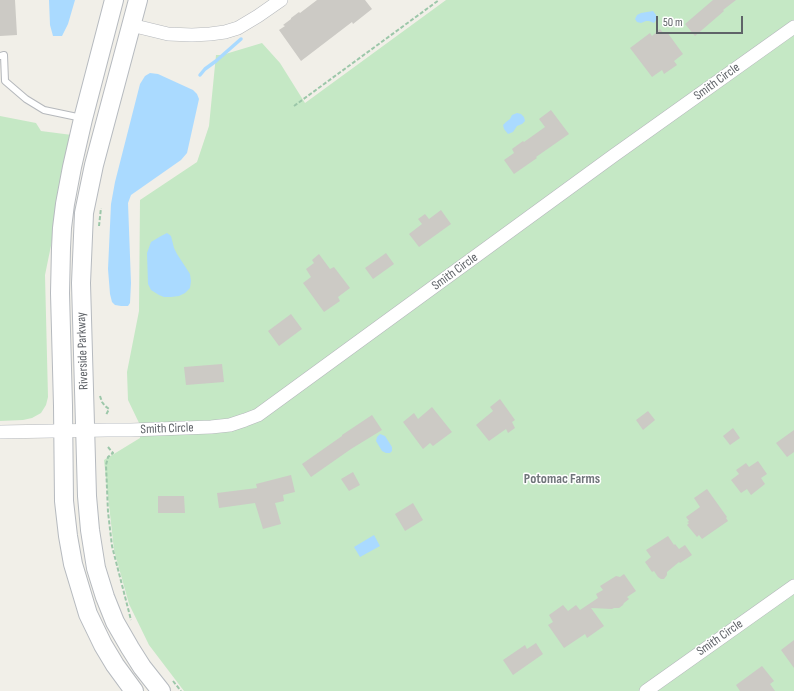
<!DOCTYPE html>
<style>
body{margin:0}
#map{position:relative;width:794px;height:691px;overflow:hidden;background:#f1efe8;font-family:"Sofia Sans Condensed",sans-serif}
canvas{display:block}
.scale{position:absolute;left:656px;top:16px;width:87px;height:18px;box-sizing:border-box;border:2px solid #5f6368;border-top:0;padding-left:5px;font-size:12px;line-height:14px;white-space:nowrap;color:#5f6368;-webkit-text-stroke:3px #fff;paint-order:stroke}
</style>
<div id="map">
<canvas width="794" height="691"></canvas>
<div class="scale">50 m</div>
</div>
<script>
const ctx = document.querySelector('canvas').getContext('2d');
ctx.lineJoin = 'round';
function fillPath(path, color) {
  ctx.fillStyle = color;
  ctx.fill(path, 'evenodd');
}
function poly(rows) {
  const path = new Path2D();
  for (const r of rows) {
    path.moveTo(r[0], r[1]);
    for (let i = 2; i < r.length; i += 2) path.lineTo(r[i], r[i + 1]);
  }
  return path;
}
function stroke(path, color, width, dash) {
  ctx.strokeStyle = color;
  ctx.lineWidth = width;
  ctx.lineCap = dash ? 'butt' : 'round';
  ctx.setLineDash(dash || []);
  ctx.stroke(path);
}
function write(font, color, halo, rows, align = 'center') {
  ctx.font = font + ' "Sofia Sans Condensed",sans-serif';
  ctx.lineWidth = 3;
  ctx.setLineDash([]);
  ctx.textBaseline = 'middle';
  ctx.strokeStyle = halo;
  ctx.fillStyle = color;
  for (const [text, x, y, turn = 0] of rows) {
    ctx.save();
    ctx.translate(x, y);
    ctx.rotate((+turn || 0) * Math.PI / 180);
    ctx.textAlign = isNaN(turn) ? turn : align;
    if (halo) ctx.strokeText(text, 0, 0);
    ctx.fillText(text, 0, 0);
    ctx.restore();
  }
}
fillPath(poly([
 [446,0,794,0,794,691,184,691,149,645,129,604,114,550,104,460,140,438,140,425,128,400,127,372,139,311,140,200,197,162,209,126,216,55,222,55,262,43,280,63,305,103],
 [0,116,36,123,41,131,72,135,55,226,45,275,48,397,46,405,41,413,32,418,23,420,0,421]
]), '#c5e8c5');
fillPath(poly([
 [49,0,75,0,68,24,62,36,53,36,50,25],
 [653,11,656,15,657,19,654,23,649,21,646,21,641,23,637,22,635,19,637,15,641,13],
 [150,73,158,74,193,90,197,94,199,99,187,153,181,160,131,195,128,203,131,283,130,303,128,306,121,306,115,305,112,302,110,294,108,269,111,204,115,182,140,84,145,76],
 [517,113,521,114,524,117,525,121,522,124,517,126,513,132,508,134,504,129,503,125,506,122,510,119,512,115],
 [167,233,171,236,174,248,177,254,190,274,191,281,190,288,185,293,179,296,171,297,164,297,159,295,151,290,148,284,147,253,151,242,161,236],
 [380,434,385,436,392,447,392,451,390,453,386,453,382,451,376,441,377,437],
 [374,535,380,546,360,557,354,547]
]), '#aadaff');
stroke(poly([
 [200,75,205,69,216,61,241,39]
]), '#aadaff', 3.5);
fillPath(poly([
 [0,0,15,0,17,35,0,36],
 [317,0,365,0,372,9,353,24,352,22,301,61,279,30,285,26,283,25,291,19,291,18,299,12,300,13],
 [713,0,736,0,723,10,724,11,695,36,685,24],
 [660,29,664,34,667,32,683,54,674,61,677,65,664,74,662,70,652,77,630,48,650,33,652,36],
 [551,110,569,134,536,157,537,158,514,174,504,160,514,153,512,149,523,141,524,142,545,127,539,119],
 [441,210,451,224,419,247,409,234,422,224,418,219,425,214,429,219],
 [386,253,394,264,373,279,365,268],
 [319,254,330,269,334,267,350,288,338,297,340,301,324,312,303,283,311,277,306,269,314,263,312,260],
 [291,314,302,329,279,346,268,331],
 [222,364,224,382,186,385,184,367],
 [500,399,515,420,512,422,515,428,508,433,506,429,489,441,476,425,493,411,490,407],
 [432,407,452,432,433,446,430,443,423,449,403,422,414,413,418,419],
 [648,411,655,420,643,430,636,420],
 [372,415,382,430,351,449,311,477,302,464,342,436,342,435],
 [733,428,740,438,730,445,723,436],
 [794,430,794,452,787,457,776,443],
 [758,461,767,474,761,478,765,484,751,495,747,489,741,493,731,480,739,474,736,470,746,463,749,467],
 [353,472,360,485,349,491,341,479],
 [291,475,295,492,283,495,284,501,275,503,281,524,263,529,255,503,219,508,217,493,257,488,256,484],
 [707,489,727,517,726,518,728,521,702,539,699,535,697,537,687,525,689,523,687,522,689,521,686,517,700,507,694,498],
 [158,496,184,496,185,513,158,513],
 [413,503,423,520,405,531,395,514],
 [668,536,674,545,675,544,679,549,685,545,692,555,680,563,679,562,667,572,667,575,664,579,661,579,658,577,654,571,652,572,645,562,651,557,646,550],
 [624,574,636,591,627,597,629,599,624,603,623,605,619,608,614,608,612,609,591,608,604,626,587,638,585,634,564,648,548,625,553,622,549,615,563,605,568,611,576,605,580,610,598,598,596,594,603,590,600,586,616,576,620,577],
 [794,640,794,668,781,650],
 [536,643,543,654,513,675,503,660,525,645,527,649],
 [762,666,774,681,770,684,775,691,740,691,736,685]
]), '#cccac5');
const lane = poly([
 [0,56,4,55,5,81,26,99,44,110,82,118]
]);
const street = poly([
 [131,25,168,34,192,35,210,34,225,32,238,28,258,16,281,0],
 [0,432,107,430,131,430,211,427,230,425,245,420,258,415,613,156,794,27],
 [646,691,794,586]
]);
const secondary = poly([
 [114,0,83,119,72,167,65,204,62,228,61,248,60,293,63,406,64,501,68,536,73,564,88,614,103,645,115,665,134,691],
 [138,0,94,165,84,213,81,283,87,496,90,530,96,568,105,597,115,622,130,648,142,667,161,691]
]);
stroke(lane, '#b5b8bc', 8);
stroke(street, '#b5b8bc', 14);
stroke(secondary, '#b6babf', 20);
stroke(poly([
 [294,106,439,0],
 [99,226,101,208],
 [100,396,102,402,105,406,109,409,106,415],
 [108,447,113,453,108,457,106,465,108,512,112,546,131,620],
 [173,681,181,691]
]), '#9cc7a9', 2, [4, 2]);
stroke(lane, '#fff', 6);
stroke(street, '#fff', 13);
stroke(secondary, '#fff', 18);
write('13px', '#5f6368', '#fff', [
 ["Smith Circle",717,82,-36],
 ["Smith Circle",455,272,-36],
 ["Riverside Parkway",83,351,-92],
 ["Smith Circle",167,429,-2],
 ["Smith Circle",720,638,-35]
]);
write('bold 14px', '#70757a', '#fff', [
 ["Potomac Farms",562,479]
]);
</script>
